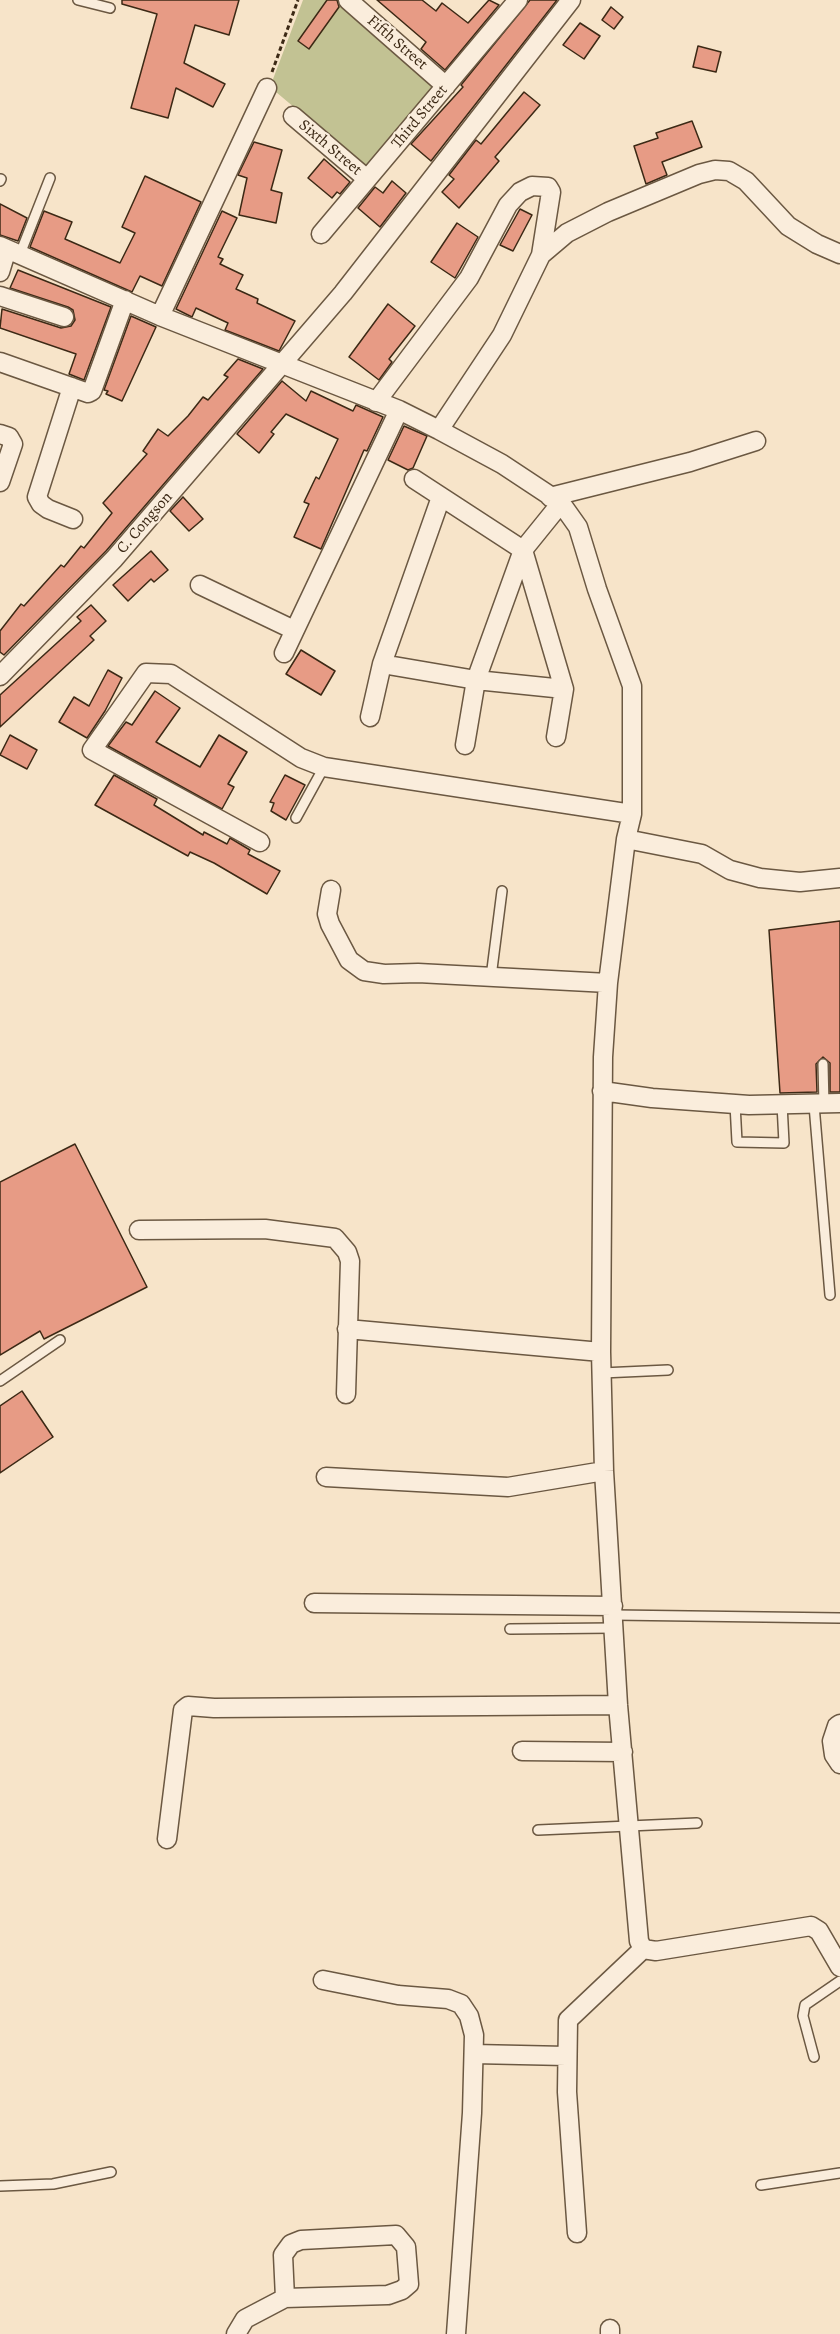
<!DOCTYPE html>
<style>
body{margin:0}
canvas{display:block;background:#f7e4c9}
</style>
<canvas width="840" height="2334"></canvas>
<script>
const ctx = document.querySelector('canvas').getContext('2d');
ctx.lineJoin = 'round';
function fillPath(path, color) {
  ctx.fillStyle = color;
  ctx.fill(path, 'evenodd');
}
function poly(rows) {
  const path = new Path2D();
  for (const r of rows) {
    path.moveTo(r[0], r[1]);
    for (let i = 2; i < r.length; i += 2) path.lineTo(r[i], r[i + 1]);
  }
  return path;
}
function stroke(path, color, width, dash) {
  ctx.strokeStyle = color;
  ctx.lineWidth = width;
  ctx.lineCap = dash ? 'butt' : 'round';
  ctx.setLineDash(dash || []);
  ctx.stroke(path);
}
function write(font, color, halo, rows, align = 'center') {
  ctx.font = font + ' Alegreya,serif';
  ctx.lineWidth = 4.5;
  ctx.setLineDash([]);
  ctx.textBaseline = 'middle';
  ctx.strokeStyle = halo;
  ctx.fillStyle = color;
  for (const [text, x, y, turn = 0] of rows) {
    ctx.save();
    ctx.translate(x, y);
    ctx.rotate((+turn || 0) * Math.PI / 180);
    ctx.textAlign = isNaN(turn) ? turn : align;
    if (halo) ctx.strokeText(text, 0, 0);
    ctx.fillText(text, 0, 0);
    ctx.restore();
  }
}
fillPath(poly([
 [303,0,343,0,441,85,369,170,270,87]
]), '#c2c293');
const building = poly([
 [122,0,239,0,229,35,195,25,184,63,225,84,213,107,176,88,168,118,131,108,157,14,122,4,122,0],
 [327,0,337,0,339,7,309,49,298,41,327,0],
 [377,0,422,0,436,11,442,3,468,23,489,0,499,5,445,70,421,49,426,42,377,0],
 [530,0,557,0,431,161,411,144,463,87,461,85,530,0],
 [611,7,623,17,614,29,602,20,611,7],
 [580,23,600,36,584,59,563,45,580,23],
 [698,46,721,52,716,72,693,67,698,46],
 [524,92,540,105,495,157,499,161,459,208,442,192,454,179,449,175,476,140,481,144,524,92],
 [692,121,702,147,662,162,667,175,646,184,634,146,658,138,656,133,692,121],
 [254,142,282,150,271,190,282,193,276,223,239,215,247,178,238,175,254,142],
 [324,159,350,182,340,194,337,192,332,198,308,178,324,159],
 [145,176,201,202,162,286,140,276,132,292,30,247,44,211,72,222,65,239,120,263,135,233,122,227,145,176],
 [392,181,406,193,380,227,358,208,375,187,383,193,392,181],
 [0,204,27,218,18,241,0,235,0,204],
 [520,209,532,215,513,251,500,245,520,209],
 [222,211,237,218,218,257,223,259,220,264,243,275,236,289,258,299,257,303,295,321,279,351,225,330,228,323,196,308,192,317,176,309,222,211],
 [457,223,478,237,455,278,431,262,457,223],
 [18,270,111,307,84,380,69,374,76,354,0,328,2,309,61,328,71,326,75,320,73,310,68,307,10,288,18,270],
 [388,304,415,326,389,359,392,362,379,380,349,357,388,304],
 [131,316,156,327,122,401,106,394,108,391,104,390,131,316],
 [238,359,263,369,106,551,4,655,0,652,0,631,21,604,24,606,61,565,64,567,81,546,84,548,112,513,103,503,147,454,143,451,158,429,168,436,188,416,203,397,208,400,228,377,224,375,238,359],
 [282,381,306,401,311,391,353,411,356,405,383,417,367,451,364,450,321,549,294,537,309,504,304,502,316,477,319,479,338,439,286,414,271,432,274,434,259,453,237,434,282,381],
 [404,426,427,436,413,468,408,470,388,460,404,426],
 [183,497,203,519,189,531,170,511,183,497],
 [151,551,168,570,154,582,151,579,128,601,113,585,151,551],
 [91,605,106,621,90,636,94,640,0,727,0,695,81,621,77,617,91,605],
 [301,650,335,671,321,695,286,674,301,650],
 [108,670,122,678,105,711,87,738,59,722,74,697,89,706,108,670],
 [155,691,180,708,156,742,200,767,219,735,247,752,228,784,234,787,222,809,108,746,126,722,132,725,155,691],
 [10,735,37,750,27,769,0,755,10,735],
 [114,775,157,799,154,805,203,835,204,832,227,844,230,838,250,850,248,854,280,871,267,894,214,863,190,852,188,856,95,805,114,775],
 [285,775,305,785,286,820,271,811,274,803,270,802,285,775],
 [840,921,840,1092,830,1092,830,1063,823,1057,816,1064,817,1092,780,1093,769,930,840,921],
 [75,1144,147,1287,44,1339,40,1331,0,1355,0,1182,75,1144],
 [22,1391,53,1437,0,1473,0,1406,22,1391]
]);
fillPath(building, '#e79b85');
stroke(building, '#3c2915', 1.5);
const lane = poly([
 [78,0,110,8],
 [0,181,1,179],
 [20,254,50,178],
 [296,818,324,767],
 [491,977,502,891],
 [823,1064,824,1105],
 [735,1104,737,1142,784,1143,782,1104],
 [814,1105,830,1295],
 [602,1373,668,1370],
 [0,1381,60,1340],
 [614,1615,840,1618],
 [510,1629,614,1628],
 [538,1830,697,1823],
 [814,2057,803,2016,805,2005,840,1981],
 [761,2185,840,2173],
 [0,2186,53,2184,111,2172]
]);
const street = poly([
 [348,0,446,86],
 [293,116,367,179],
 [321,234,518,0],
 [0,246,160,316,399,410,439,430,502,464,561,503,578,527,597,589,632,686,632,814,626,839,608,983,603,1057,601,1352,604,1471,618,1705,639,1941,643,1949],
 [0,272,7,249],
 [0,296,64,317],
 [160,316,267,88],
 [0,362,88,393,92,391,125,300],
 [72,387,37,497,41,504,48,509,73,519],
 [376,402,469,278,508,205,520,192,532,186,548,187,551,192,541,255],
 [439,430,502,335,541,255,567,233,608,212,699,174,715,170,729,171,746,181,788,226,817,244,840,254],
 [0,434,9,437,13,444,0,482],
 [414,479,523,550,476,680,465,745],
 [550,497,690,462,756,441],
 [200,585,294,630],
 [284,653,399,410],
 [382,664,476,680,564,689],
 [0,676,114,559,343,293,571,0],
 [370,717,382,664,441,497],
 [556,737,564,689,523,550,561,503],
 [626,839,702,854,730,870,760,878,800,882,840,878],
 [260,842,92,750,146,673,171,674,301,758,324,767,632,814],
 [331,890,327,914,330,924,349,960,364,971,384,974,418,973,608,983],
 [602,1091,652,1098,749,1105,840,1103],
 [139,1230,265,1229,335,1238,347,1252,350,1261,346,1394],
 [347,1329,601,1352],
 [326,1477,508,1487,604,1471],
 [314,1603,613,1606],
 [840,1724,837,1726,832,1741,834,1755,840,1764],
 [522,1751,623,1752],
 [167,1839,183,1710,188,1706,214,1708,618,1705],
 [643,1949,656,1951,811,1926,819,1931,840,1967],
 [323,1980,398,1995,448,1999,461,2004,469,2016,474,2035,472,2113,456,2334],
 [474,2054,566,2056],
 [577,2233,567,2092,568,2020,643,1949],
 [236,2334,245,2319,285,2298,388,2295,402,2290,409,2284,406,2247,396,2235,301,2240,291,2244,283,2255,285,2298],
 [610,2334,610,2329]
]);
stroke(lane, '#6b5842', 12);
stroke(street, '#6b5842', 21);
stroke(poly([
 [272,72,298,0]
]), '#3c2915', 3, [4.5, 3]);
stroke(lane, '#faeddc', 9);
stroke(street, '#faeddc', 18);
write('16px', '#3c2915', '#faeddc', [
 ["Fifth Street",397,43,41],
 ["Third Street",420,117,-50],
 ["Sixth Street",330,148,40],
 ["C. Congson",145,523,-49]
]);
</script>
